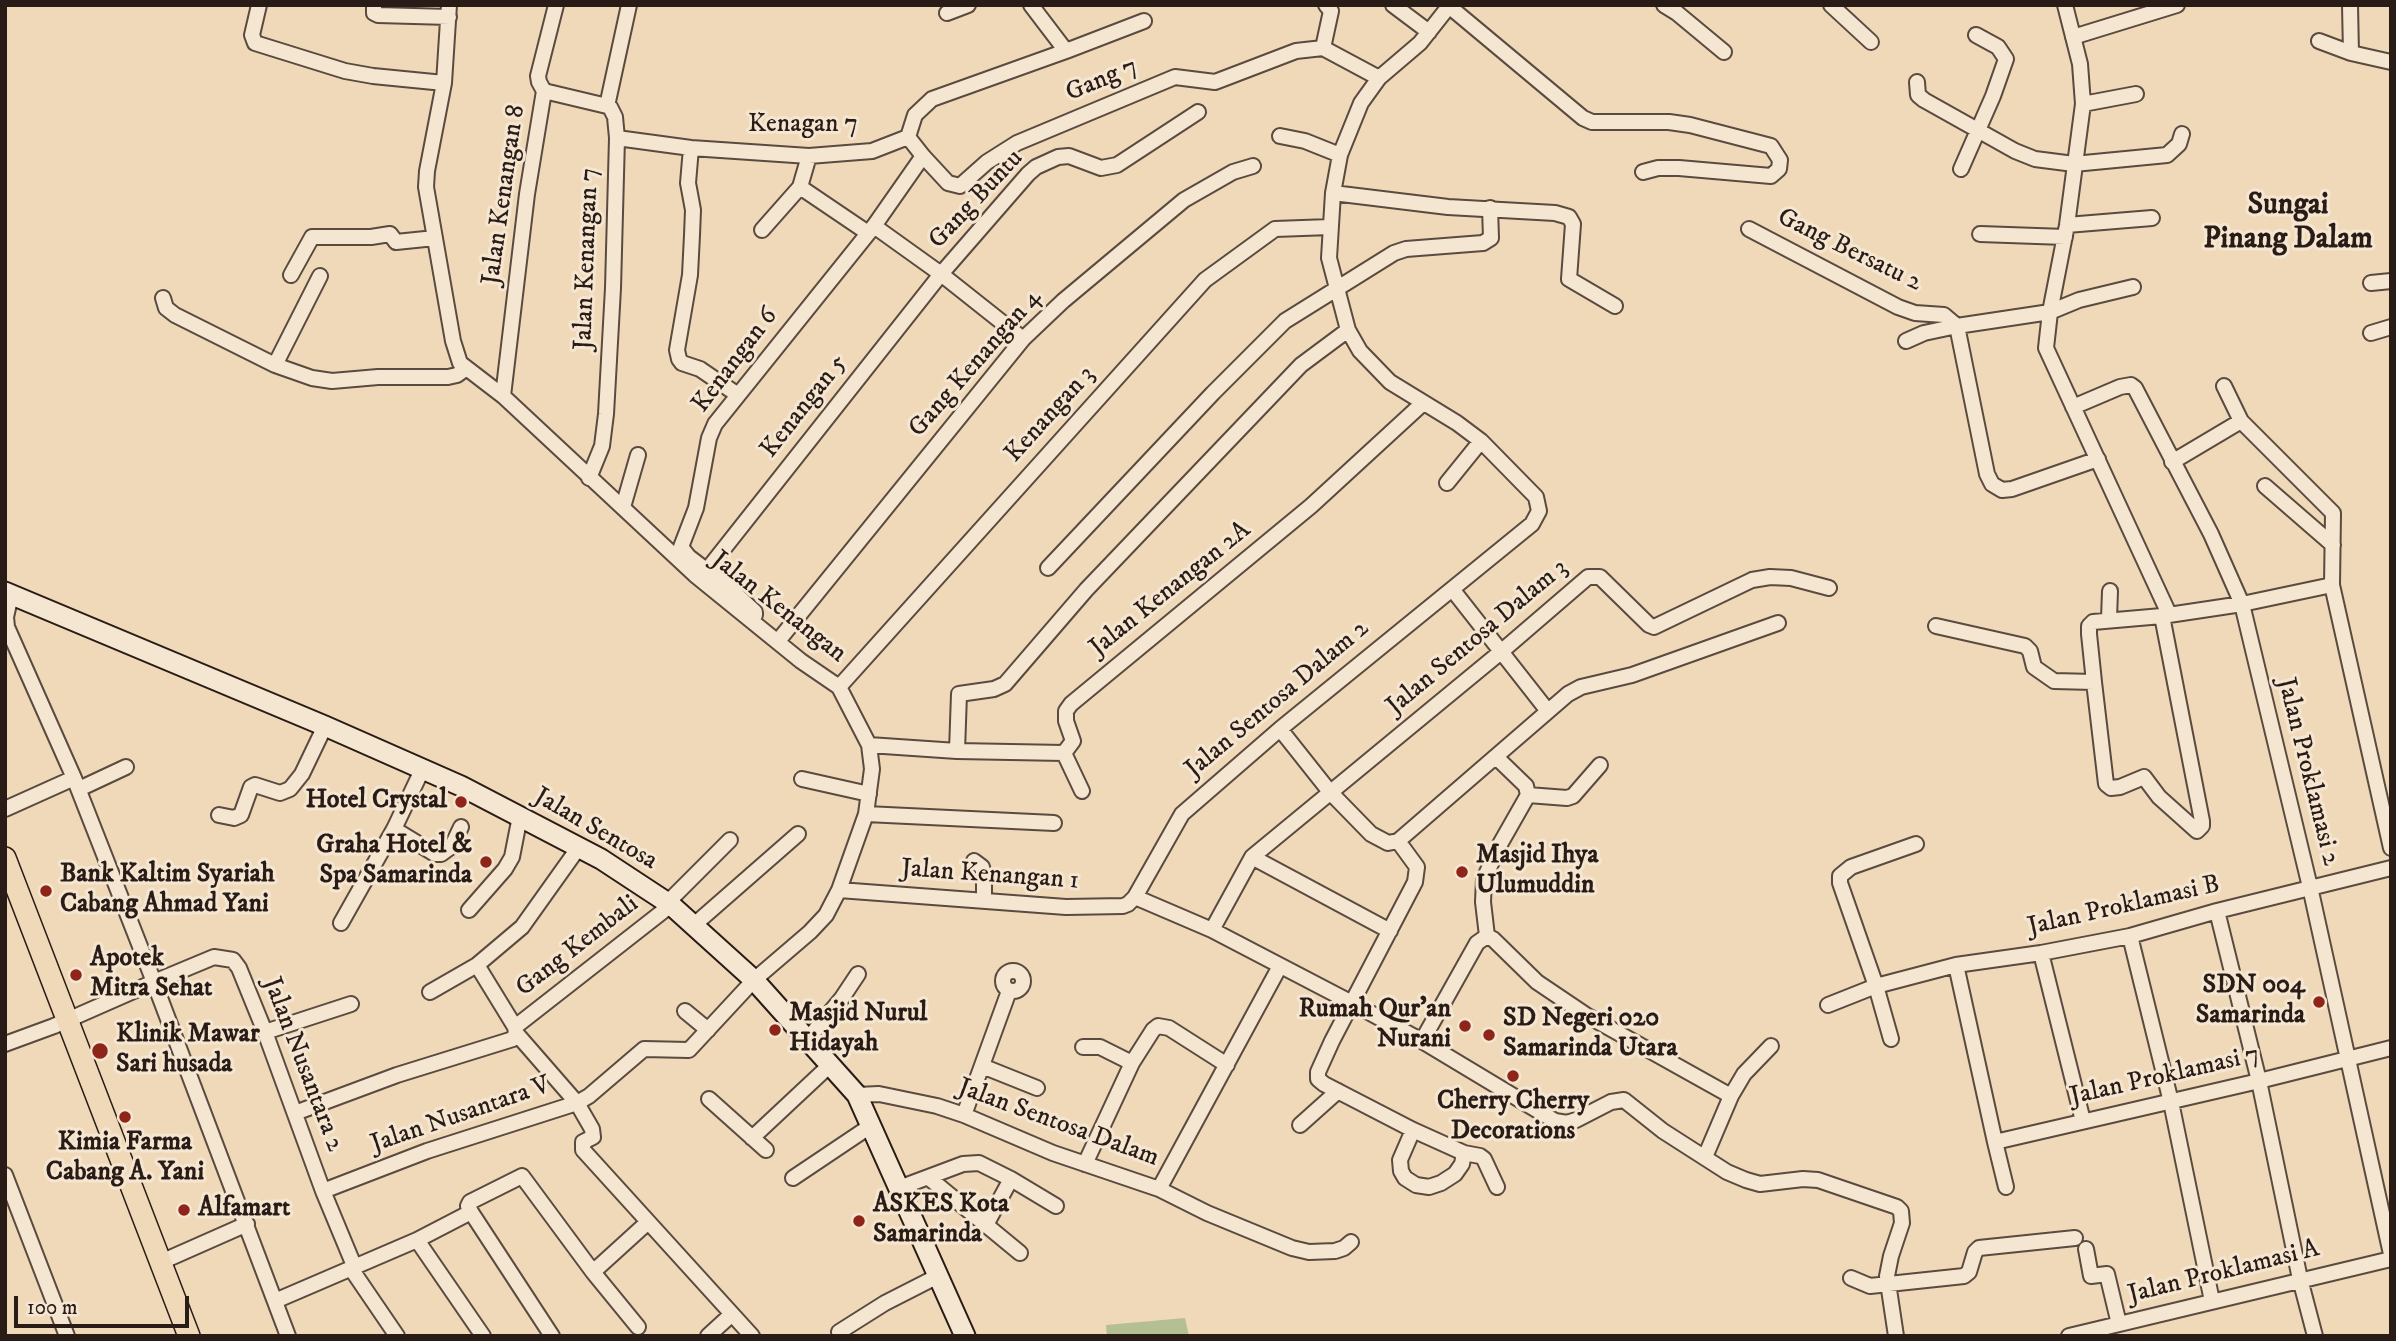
<!DOCTYPE html>
<style>
body{margin:0}
#map{position:relative;width:2396px;height:1341px;overflow:hidden;background:#efd9b9;font-family:"IM FELL DW Pica",serif}
canvas{display:block}
.frame{position:absolute;inset:0;border:7px solid #291b16;pointer-events:none}
.scale{position:absolute;left:14px;top:1296px;width:175px;height:32px;box-sizing:border-box;border:4px solid #291b16;border-top:0;padding-left:9px;font-size:21px;line-height:24px;white-space:nowrap;color:#291b16;-webkit-text-stroke:5px #f5e6d2;paint-order:stroke}
</style>
<div id="map">
<canvas width="2396" height="1341"></canvas>
<div class="frame"></div>
<div class="scale">100 m</div>
</div>
<script>
const ctx = document.querySelector('canvas').getContext('2d');
ctx.lineJoin = 'round';
function fillPath(path, color) {
  ctx.fillStyle = color;
  ctx.fill(path, 'evenodd');
}
function poly(rows) {
  const path = new Path2D();
  for (const r of rows) {
    if (r.length === 3) {
      path.moveTo(r[0] + r[2], r[1]);
      path.arc(r[0], r[1], r[2], 0, 2 * Math.PI);
      continue;
    }
    path.moveTo(r[0], r[1]);
    for (let i = 2; i < r.length; i += 2) path.lineTo(r[i], r[i + 1]);
  }
  return path;
}
function stroke(path, color, width, dash) {
  ctx.strokeStyle = color;
  ctx.lineWidth = width;
  ctx.lineCap = dash ? 'butt' : 'round';
  ctx.setLineDash(dash || []);
  ctx.stroke(path);
}
function write(font, color, halo, rows, align = 'center') {
  ctx.font = font + ' "IM FELL DW Pica",serif';
  ctx.lineWidth = 6;
  ctx.setLineDash([]);
  ctx.textBaseline = 'middle';
  ctx.strokeStyle = halo;
  ctx.fillStyle = color;
  for (const [text, x, y, turn = 0] of rows) {
    ctx.save();
    ctx.translate(x, y);
    ctx.rotate((+turn || 0) * Math.PI / 180);
    ctx.textAlign = isNaN(turn) ? turn : align;
    if (halo) ctx.strokeText(text, 0, 0);
    ctx.fillText(text, 0, 0);
    ctx.restore();
  }
}
fillPath(poly([
 [1185,1318,1189,1336,1107,1336,1106,1325]
]), '#b4c093');
const street = poly([
 [259,5,252,35,255,43,345,71,373,76,444,83],
 [374,5,374,13,378,15,449,17],
 [1393,5,1429,32],
 [1450,5,1420,43,1379,78,1361,103,1340,155,1333,193,1329,258,1348,330,1360,351,1390,382,1457,423,1481,441,1536,497,1539,511,1532,524,1280,729,1182,814,1135,897,1212,930,1352,1003,1422,1041,1555,1121,1567,1123,1576,1120,1611,1102,1624,1100,1663,1131,1727,1172,1746,1180,1760,1184,1803,1179,1818,1180,1897,1207,1901,1211,1902,1223,1891,1256,1887,1276,1896,1336],
 [1664,5,1677,13,1724,52],
 [1831,5,1871,42],
 [2065,5,2080,64,2083,104,2067,225,2050,312,2046,348,2169,614],
 [2350,5,2351,53],
 [1450,7,1583,118,1592,122,1669,122,1690,125,1771,146,1780,160,1779,169,1771,176,1679,168,1658,168,1643,172],
 [947,13,968,5],
 [2073,37,2177,5],
 [2319,41,2351,53,2391,62],
 [1323,48,1379,78],
 [1323,48,1331,11,1326,5],
 [1066,51,1144,21],
 [1917,82,1918,95,1924,100,2015,151,2035,159,2074,164,2167,155,2179,144,2182,134],
 [544,91,607,106,610,107,615,117,617,138,613,288,606,414,602,446,589,478],
 [2083,104,2136,94],
 [607,106,629,5],
 [1280,136,1305,141,1340,155],
 [908,137,915,115,932,99,1066,51,1031,5],
 [617,138,691,148,809,156,872,151,908,137],
 [691,148,688,183,693,210,692,235,690,275,677,350,679,359,682,363,700,369,738,395],
 [809,156,800,187,868,233],
 [923,156,948,183,960,186,987,162,1017,143,1175,77,1215,82,1296,51,1323,48],
 [1961,169,1993,96,2006,59,1998,47,1976,35],
 [1333,193,1448,207,1555,213,1569,217,1573,224,1569,279,1615,306],
 [2067,225,2152,218],
 [874,226,941,274,1023,339],
 [1749,229,1898,307,1915,313,1944,315,1957,326,2050,312,2079,300,2133,287],
 [762,230,800,187],
 [1980,234,2065,237],
 [291,275,312,237,371,237,390,234,396,242,435,238],
 [2371,283,2391,281],
 [163,298,166,308,175,315,275,365,312,378,332,381,378,377,448,377,457,375,465,369],
 [2371,333,2391,327],
 [1906,341,1924,333,1957,326,1987,474,1992,484,2002,490,2012,489,2098,459],
 [275,365,320,276],
 [503,396,527,194,544,91,539,82,538,76,556,5],
 [2073,407,2120,387,2131,385,2135,388,2211,534,2242,604,2310,887,2391,1254],
 [2241,421,2333,513,2332,585,2391,848],
 [2172,462,2241,421,2224,386],
 [1447,483,1481,441],
 [2265,486,2333,545],
 [623,507,638,455],
 [1048,568,1213,393,1285,321,1394,253,1406,249,1483,243,1491,238,1490,208],
 [707,570,941,274,1028,174,1036,167,1058,157,1069,156,1101,168,1117,165,1198,112],
 [1452,589,1547,710],
 [11,595,6,617,7,627,74,778,154,982,214,957,233,960,239,968,265,1032,323,1191,355,1268],
 [755,615,755,612,728,587,689,557,681,547,696,508,709,438,715,424,874,226,923,156,908,137],
 [2109,619,2110,591],
 [1936,626,2025,646,2030,651,2034,667,2054,681,2094,682,2106,784,2111,788,2120,787,2144,777,2159,797,2197,831,2202,826,2202,821,2162,616],
 [778,641,1023,339,1063,301,1184,200,1233,172,1253,166],
 [2094,682,2089,634,2089,626,2093,622,2162,616,2242,604,2332,585],
 [839,687,1205,280,1275,229,1330,227],
 [1280,729,1330,792,1371,834,1388,843,1398,841,1568,694,1581,687,1632,675,1778,623],
 [869,745,957,751,1064,753,1073,741,1066,721,1066,711,1071,704,1311,506,1422,404],
 [957,751,959,694,994,689,1005,684,1086,590,1301,365,1348,330],
 [1064,753,1082,791],
 [802,779,869,794],
 [79,789,126,767],
 [1528,795,1567,798,1573,796,1600,765],
 [5,809,74,778],
 [866,814,1054,823],
 [219,815,234,818,241,815,251,787,255,785,280,793,290,789,302,774,325,726],
 [394,829,435,854,441,854,452,846,461,827],
 [1398,841,1417,867,1415,882,1332,1041,1318,1072,1318,1079,1324,1084,1413,1130,1464,1153,1480,1156,1484,1159,1497,1187],
 [1252,857,1390,931],
 [974,861,982,867,984,876,984,901],
 [839,890,1066,907,1123,906,1128,904,1135,897],
 [667,903,730,840],
 [469,910,505,869,512,857,520,816],
 [2217,911,2259,1081,2300,1279,2315,1336],
 [341,923,394,829,423,768],
 [694,925,798,834],
 [1212,930,1252,857,1502,651,1588,577,1600,577,1649,625,1654,627,1752,580,1770,577,1791,578,1829,588],
 [1487,936,1483,902,1484,879,1499,846,1528,795,1526,786,1496,757],
 [2130,936,2171,1102,2212,1301],
 [2041,953,2083,1121],
 [477,965,515,1027],
 [1956,965,1995,1142],
 [1013,981,10],
 [430,992,477,965,522,927,579,847],
 [1828,1005,1876,986,1956,965,2041,953,2130,936,2217,911,2391,868],
 [685,1011,708,1030],
 [515,1027,671,905],
 [265,1032,351,1004],
 [516,1033,577,1103,592,1129,593,1137,583,1142,583,1150,752,1336],
 [1891,1039,1876,986,1840,883,1840,876,1851,867,1916,844],
 [807,1040,842,998,858,974],
 [1422,1041,1477,943,1487,936,1493,939,1537,982,1586,1015,1731,1096,1744,1074,1771,1046],
 [5,1044,54,1026,154,982,288,1336],
 [1083,1047,1100,1047,1132,1063],
 [982,1066,1037,1088],
 [857,1095,879,1094,937,1106,964,1115,1053,1153,1159,1189,1280,966],
 [709,1099,766,1150],
 [295,1113,397,1075,513,1039,516,1033,515,1027],
 [964,1115,1009,991],
 [1300,1125,1338,1091],
 [1413,1130,1400,1160,1401,1171,1405,1178,1416,1185,1429,1187,1441,1183,1455,1174,1462,1164,1464,1153],
 [752,1138,830,1065],
 [1705,1157,1731,1096],
 [1085,1164,1132,1063,1153,1030,1158,1026,1169,1028,1227,1065],
 [5,1175,67,1336],
 [793,1178,872,1125],
 [929,1178,1020,1253],
 [2006,1187,1995,1142,2259,1081,2391,1048],
 [899,1188,963,1164,979,1163,1011,1179,1056,1206],
 [1159,1189,1207,1213,1292,1248,1309,1252,1335,1251,1344,1248,1351,1242],
 [323,1191,427,1151,577,1103,589,1096,644,1049,689,1050,754,980,810,932,826,915,839,890,866,814,872,769,869,745,839,687,801,661,695,575,503,396,460,363,453,341,426,187,427,171,444,83,449,5],
 [471,1212,552,1336],
 [986,1225,1011,1179],
 [417,1240,483,1336],
 [2086,1249,2091,1276,2107,1274,2119,1324],
 [161,1262,247,1224],
 [352,1270,397,1336],
 [593,1272,648,1222],
 [1851,1278,1870,1286,1964,1276,1969,1272,1975,1252,1979,1248,2075,1238],
 [275,1301,417,1240,471,1212,468,1206,470,1202,522,1176,593,1272,638,1327],
 [839,1332,885,1303,938,1276],
 [708,1336,732,1314],
 [2069,1336,2391,1259]
]);
const secondary = poly([
 [5,592,325,726,461,786,601,859,671,905,754,980,857,1095,965,1336]
]);
const primary = poly([
 [5,858,189,1336]
]);
stroke(street, '#5a4a3f', 18);
stroke(secondary, '#291b16', 23);
stroke(primary, '#291b16', 24);
stroke(street, '#f5e6d2', 14);
stroke(secondary, '#f5e6d2', 19);
stroke(primary, '#efd9b9', 21);
for (const [x, y, r, color] of [
 [461,802,7,"#8f2418"],
 [486,862,7,"#8f2418"],
 [1462,872,7,"#8f2418"],
 [46,891,7,"#8f2418"],
 [76,975,7,"#8f2418"],
 [2319,1002,7,"#8f2418"],
 [1465,1026,7,"#8f2418"],
 [775,1030,7,"#8f2418"],
 [1489,1035,7,"#8f2418"],
 [100,1051,9,"#8f2418"],
 [1513,1076,7,"#8f2418"],
 [125,1117,7,"#8f2418"],
 [184,1210,7,"#8f2418"],
 [859,1221,7,"#8f2418"]
]) {
  const dot = new Path2D();
  dot.arc(x, y, r, 0, 2 * Math.PI);
  ctx.fillStyle = color;
  ctx.fill(dot);
  stroke(dot, '#f5e6d2', 2.5);
}
write('26px', '#291b16', '#f5e6d2', [
 ["Gang 7",1102,81,-23],
 ["Kenagan 7",803,126],
 ["Jalan Kenangan 8",505,195,-82],
 ["Gang Buntu",977,200,-47],
 ["Gang Bersatu 2",1849,251,26],
 ["Jalan Kenangan 7",588,259,-88],
 ["Kenangan 6",736,361,-53],
 ["Gang Kenangan 4",976,364,-49],
 ["Kenangan 5",805,407,-52],
 ["Kenangan 3",1051,415,-48],
 ["Jalan Kenangan 2A",1171,590,-39],
 ["Jalan Kenangan",778,608,38],
 ["Jalan Sentosa Dalam 3",1478,638,-40],
 ["Jalan Sentosa Dalam 2",1278,700,-40],
 ["Jalan Proklamasi 2",2307,772,76],
 ["Jalan Sentosa",595,830,30],
 ["Jalan Kenangan 1",990,876,4],
 ["Jalan Proklamasi B",2124,907,-13],
 ["Gang Kembali",578,947,-38],
 ["Jalan Nusantara 2",302,1065,69],
 ["Jalan Proklamasi 7",2165,1077,-13],
 ["Jalan Nusantara V",461,1116,-19],
 ["Jalan Sentosa Dalam",1058,1124,20],
 ["Jalan Proklamasi A",2224,1273,-14]
]);
write('bold 26px', '#291b16', '#f5e6d2', [
 ["Hotel Crystal",447,802,"right"],
 ["Graha Hotel &",472,847,"right"],
 ["Spa Samarinda",472,877,"right"],
 ["Masjid Ihya",1476,857],
 ["Ulumuddin",1476,887],
 ["Bank Kaltim Syariah",60,876],
 ["Cabang Ahmad Yani",60,906],
 ["Apotek",90,960],
 ["Mitra Sehat",90,990],
 ["SDN 004",2305,987,"right"],
 ["Samarinda",2305,1017,"right"],
 ["Rumah Qur'an",1451,1011,"right"],
 ["Nurani",1451,1041,"right"],
 ["Masjid Nurul",789,1015],
 ["Hidayah",789,1045],
 ["SD Negeri 020",1503,1020],
 ["Samarinda Utara",1503,1050],
 ["Klinik Mawar",116,1036],
 ["Sari husada",116,1066],
 ["Cherry Cherry",1513,1103,"center"],
 ["Decorations",1513,1133,"center"],
 ["Kimia Farma",125,1144,"center"],
 ["Cabang A. Yani",125,1174,"center"],
 ["ASKES Kota",873,1206],
 ["Samarinda",873,1236],
 ["Alfamart",198,1210]
], 'left');
write('bold 30px', '#291b16', '#f5e6d2', [
 ["Sungai",2288,207],
 ["Pinang Dalam",2288,241]
]);
</script>
